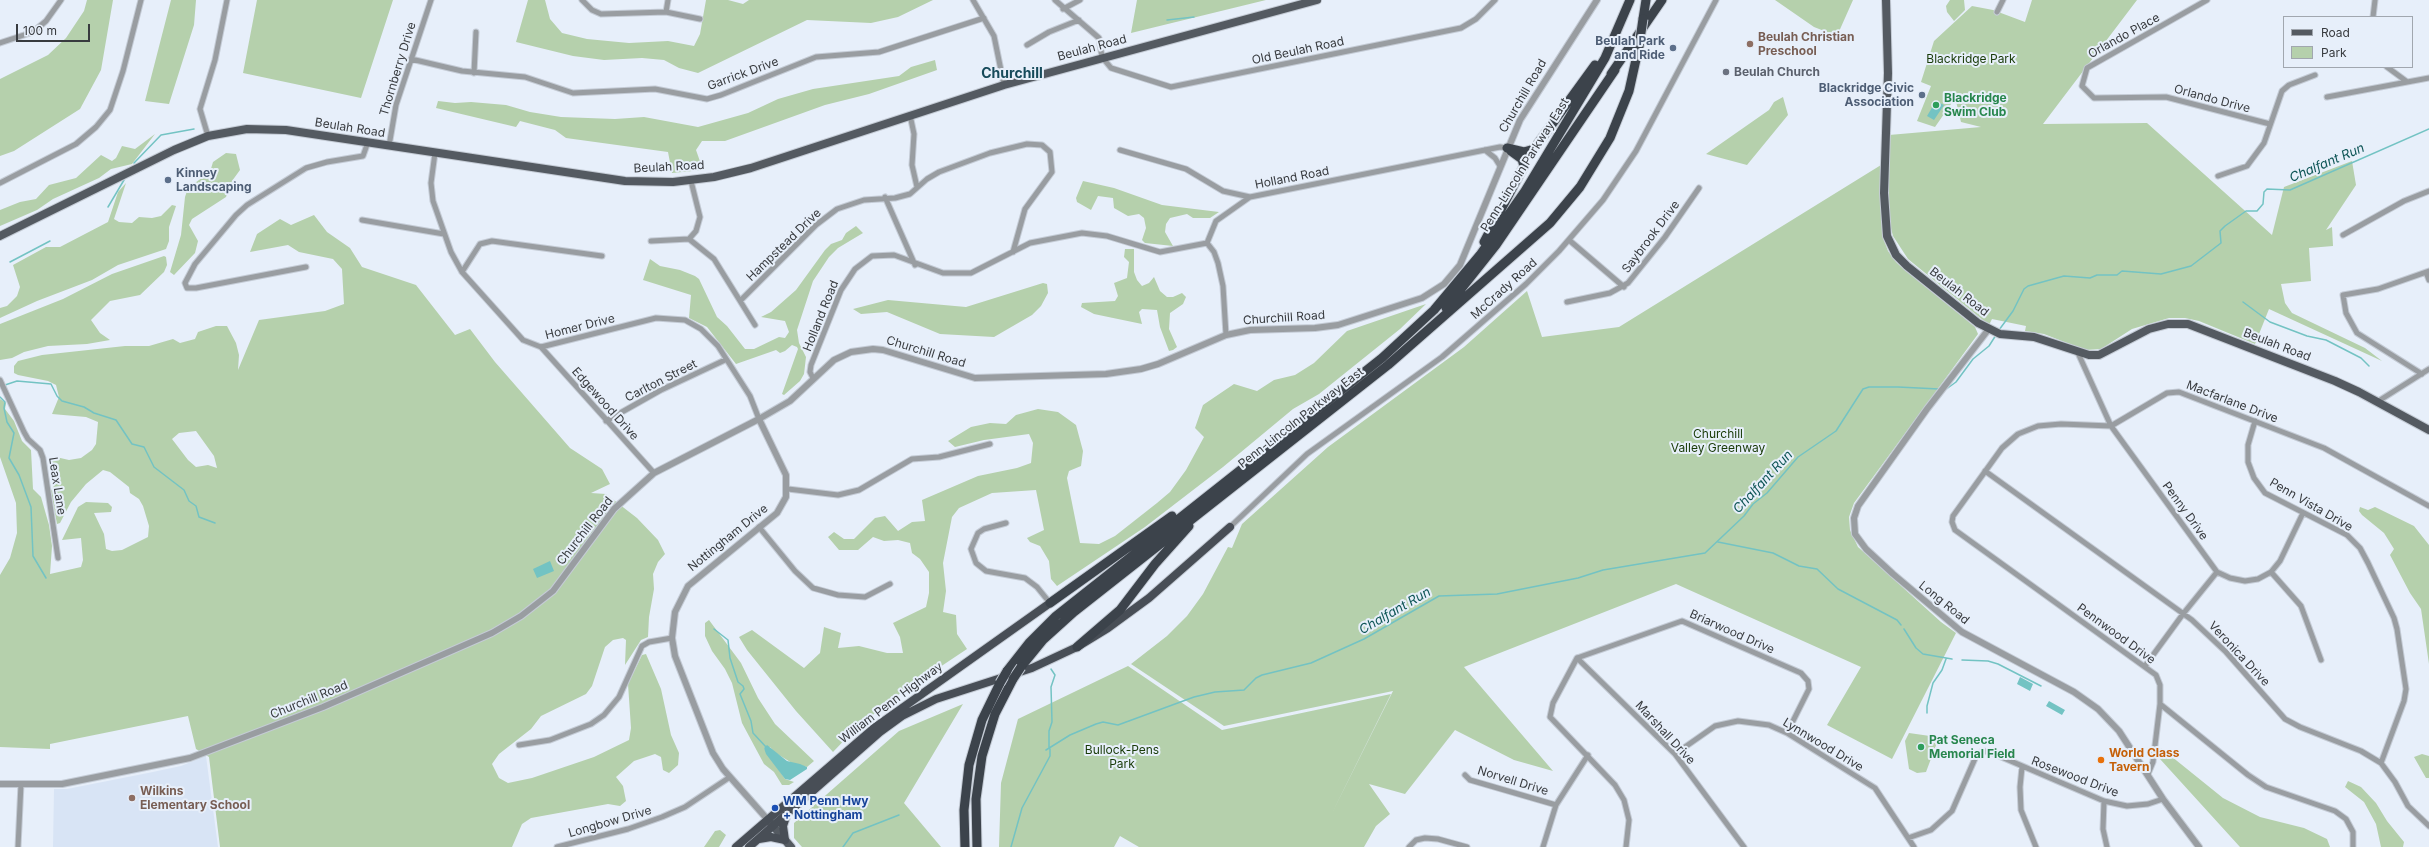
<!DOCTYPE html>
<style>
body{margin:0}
#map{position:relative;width:2429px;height:847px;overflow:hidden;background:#e7effa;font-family:Inter,sans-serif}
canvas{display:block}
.legend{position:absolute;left:2283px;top:16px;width:130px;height:52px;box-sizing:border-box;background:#e7effa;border:1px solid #a1a7af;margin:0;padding:5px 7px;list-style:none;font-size:12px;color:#383b3f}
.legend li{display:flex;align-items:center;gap:8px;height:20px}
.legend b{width:20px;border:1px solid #a1a7af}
.scale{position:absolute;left:16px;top:24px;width:74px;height:18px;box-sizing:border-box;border:2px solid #383b3f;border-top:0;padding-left:5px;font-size:12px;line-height:14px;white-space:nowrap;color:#383b3f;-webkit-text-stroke:3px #e7effa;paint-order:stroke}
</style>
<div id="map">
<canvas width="2429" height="847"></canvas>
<ul class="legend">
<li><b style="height:5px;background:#545a61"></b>Road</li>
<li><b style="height:11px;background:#b5d0ac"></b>Park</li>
</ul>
<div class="scale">100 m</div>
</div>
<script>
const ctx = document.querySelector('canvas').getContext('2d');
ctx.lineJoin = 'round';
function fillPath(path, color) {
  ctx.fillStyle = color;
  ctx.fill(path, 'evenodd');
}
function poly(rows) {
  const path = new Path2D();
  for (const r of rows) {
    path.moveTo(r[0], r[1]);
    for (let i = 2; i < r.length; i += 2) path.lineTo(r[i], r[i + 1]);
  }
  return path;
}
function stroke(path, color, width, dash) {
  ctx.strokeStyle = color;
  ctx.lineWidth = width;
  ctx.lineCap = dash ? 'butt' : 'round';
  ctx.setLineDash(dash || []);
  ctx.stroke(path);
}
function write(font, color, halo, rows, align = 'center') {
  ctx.font = font + ' Inter,sans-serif';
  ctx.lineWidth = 4;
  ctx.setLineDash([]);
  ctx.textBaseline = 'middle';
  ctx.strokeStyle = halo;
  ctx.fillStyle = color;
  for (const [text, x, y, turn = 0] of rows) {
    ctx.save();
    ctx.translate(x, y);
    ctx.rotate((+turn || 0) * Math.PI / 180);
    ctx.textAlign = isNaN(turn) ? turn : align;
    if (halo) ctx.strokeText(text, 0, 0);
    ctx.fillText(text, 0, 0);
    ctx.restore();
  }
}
fillPath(poly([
 [206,756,218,847,53,847,54,789,67,789,148,773,181,766]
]), '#d8e4f5');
fillPath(poly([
 [87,0,113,0,101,70,80,109,14,151,0,156,0,79,48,55,66,38,84,11],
 [171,0,196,0,194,25,169,104,145,101],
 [257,0,393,0,361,98,243,73],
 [528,0,545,0,550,19,562,33,587,39,629,43,668,41,694,46,700,34,706,0,728,0,743,4,749,0,933,0,898,17,871,23,807,20,698,73,679,68,664,60,642,58,604,60,573,56,516,42],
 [1137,0,1266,0,1131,33],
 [1775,0,1853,0,1837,36,1814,27],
 [1950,0,1964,0,1965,10,1954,21,1947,12,1946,6],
 [2032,0,2137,0,2043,124,2147,123,2272,235,2284,187,2352,161,2356,185,2326,230,2332,227,2333,246,2309,248,2311,281,2281,284,2285,303,2292,313,2365,348,2382,361,2269,309,2255,344,2199,321,2185,318,2169,318,2132,329,2101,349,2085,350,2044,334,2025,331,2026,326,1992,319,1989,325,1908,259,1893,236,1889,221,1889,135,1981,127,1961,122,1954,93,1951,104,1935,127,1917,121,1931,86,1921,82,1934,41,1972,6,1993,10,2025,22],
 [935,60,937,70,869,94,825,105,725,141,702,141,696,150,703,170,672,173,668,152,566,138,555,130,520,121,516,127,436,108,438,101,455,103,471,102,506,105,530,112,561,117,615,119,644,117,698,127,748,113,778,99,813,89,899,76,911,67],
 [1783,97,1788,115,1747,165,1706,154,1769,110,1774,102],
 [155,134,132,164,111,169,99,178,53,199,37,210,0,226,0,210,20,202,36,199,49,185,76,178,101,155,112,161,116,158,122,146,135,149],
 [226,153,236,154,240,170,232,181,226,197,192,219,189,225,198,241,195,253,174,275,170,272,181,235,185,197,188,188,210,172,213,162],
 [1881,165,1882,235,1888,251,1897,263,1975,327,1978,334,1854,503,1849,517,1850,530,1858,547,1941,622,1956,633,1892,759,1827,725,1861,667,1676,584,1464,667,1553,771,1514,760,1455,730,1405,794,1369,784,1390,814,1376,826,1364,847,1139,847,1120,836,1114,847,999,847,1001,783,1018,719,1128,666,1222,730,1391,694,1332,813,1393,691,1224,726,1131,664,1167,636,1187,616,1203,594,1228,547,1232,548,1242,524,1328,447,1464,347,1527,291,1542,337,1619,327],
 [1083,181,1114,188,1162,205,1219,212,1210,218,1193,218,1187,214,1170,218,1166,224,1165,232,1173,246,1145,243,1142,240,1146,228,1144,218,1139,214,1128,216,1114,208,1113,198,1098,196,1091,210,1077,202,1076,198],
 [126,183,114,219,119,222,132,223,139,217,152,218,161,216,172,205,176,206,169,227,169,241,166,249,118,265,92,280,37,301,0,318,0,308,7,306,17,296,20,287,13,265,46,247,60,247,108,222,118,192],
 [314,215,327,232,350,248,362,267,416,285,455,335,470,329,495,362,570,448,602,469,610,484,591,493,606,494,637,518,658,540,665,554,658,562,653,574,654,589,649,617,648,637,641,640,625,665,626,640,623,638,613,640,605,647,592,686,586,694,541,716,531,729,499,754,492,764,499,778,508,783,532,778,594,757,629,740,631,728,628,684,642,655,646,654,661,689,671,735,679,753,678,765,669,773,663,770,661,757,655,754,634,761,616,777,623,786,626,801,620,806,608,804,531,818,522,824,512,847,220,847,209,757,196,749,188,716,50,744,50,749,0,747,0,575,10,558,17,533,16,503,0,457,0,399,6,403,5,409,14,421,22,441,31,450,33,489,41,497,49,525,52,546,50,574,81,567,83,560,81,538,62,540,78,507,86,502,108,503,112,507,111,512,94,513,104,534,106,549,112,551,122,550,148,537,149,526,143,506,139,499,130,493,129,487,110,472,103,470,86,484,71,502,60,523,57,524,51,491,57,480,53,471,52,460,56,457,69,460,81,458,92,450,96,444,98,422,86,417,52,414,59,397,56,385,48,381,18,375,14,373,14,366,18,361,42,355,125,346,149,346,173,339,180,343,195,339,198,332,216,326,227,326,236,343,239,355,238,370,259,320,325,311,344,304,342,269,333,259,299,252,288,245,250,252,257,234,280,219,291,225],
 [196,431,214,456,217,468,208,465,196,467,188,460,172,439,179,433],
 [856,226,863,233,838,248,829,257,813,281,797,330,799,343,806,357,804,374,800,381,784,395,782,394,798,349,797,347,792,345,785,351,780,353,776,350,736,364,707,327,689,318,691,295,643,280,650,259,660,266,680,270,695,276,699,279,717,317,727,326,745,349,754,349,779,337,785,338,789,332,785,321,761,317,771,312,796,290,825,250,831,244,842,240,846,233],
 [1125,249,1134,249,1134,272,1137,280,1142,286,1149,283,1154,277,1160,291,1167,297,1173,297,1182,293,1186,297,1183,304,1170,313,1169,329,1177,347,1173,350,1169,351,1160,327,1157,310,1142,309,1139,312,1142,324,1094,314,1081,307,1082,303,1115,301,1118,296,1114,283,1127,278,1129,262,1124,257],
 [164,256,166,257,167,265,164,272,140,295,110,301,91,320,100,333,110,340,87,344,48,346,24,352,12,358,0,360,0,324,63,299,112,274],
 [1043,283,1047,284,1048,293,1041,306,1032,315,994,337,940,334,887,312,861,314,853,309,888,300,966,307],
 [1426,304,1400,329,1319,394,1293,409,1223,467,1145,527,1057,586,1051,579,1049,561,1040,546,1030,542,1027,538,1044,530,1036,490,992,493,959,508,952,517,943,563,946,591,943,612,956,615,957,634,967,649,898,695,855,729,833,752,796,711,747,650,739,637,752,630,804,668,820,653,824,627,841,633,838,648,859,646,887,653,903,653,900,637,893,623,926,607,929,593,929,572,920,559,912,553,910,543,898,540,884,541,873,537,858,550,839,550,828,537,834,532,844,539,854,539,875,518,885,516,898,531,912,522,925,521,922,500,978,476,1017,468,1031,463,1033,443,1029,434,984,440,955,447,948,441,971,427,990,423,1006,424,1016,415,1038,409,1058,412,1076,425,1083,451,1081,466,1069,471,1067,478,1080,543,1099,544,1115,536,1157,503,1170,492,1186,470,1204,437,1195,428,1203,405,1234,384,1257,391,1274,380,1295,375,1314,363,1347,331],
 [2360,507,2368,510,2375,507,2414,526,2429,545,2429,664,2421,609,2410,593,2390,555,2394,549,2384,533,2362,515,2359,511],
 [709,620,741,663,758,698,775,724,814,761,807,767,792,763,774,752,770,747,764,748,785,779,794,782,789,785,782,785,774,772,764,764,742,723,732,683,725,669,712,651,705,636,705,623],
 [963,704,904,803,941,847,802,847,794,838,794,823,899,731],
 [1909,733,1937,737,1938,740,1926,772,1917,773,1909,769,1905,741],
 [2161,748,2223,798,2260,817,2304,828,2327,839,2330,847,2240,847,2160,759],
 [2422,754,2429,756,2429,778,2426,778,2414,757],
 [2348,781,2361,787,2376,803,2387,821,2404,842,2403,847,2381,847,2376,824,2364,802,2345,787],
 [720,830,726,835,719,847,704,847,715,831]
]), '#b5d0ac');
fillPath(poly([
 [1936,101,1944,105,1934,120,1927,116],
 [550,561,554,571,537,578,533,569],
 [2020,677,2033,684,2030,691,2017,684],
 [2049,701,2065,710,2062,715,2046,706],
 [767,745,787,761,800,764,807,767,807,769,790,780,785,779,766,754,764,748]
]), '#73c3c3');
stroke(poly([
 [1167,20,1194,17],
 [134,163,161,135,194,129],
 [108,207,124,180],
 [10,262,50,241],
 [2243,302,2270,322,2307,336,2326,340,2361,358,2369,366],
 [1999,330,2013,311,2024,289,2028,286,2064,276,2090,278,2097,275,2117,275,2122,271,2161,274,2191,266,2221,243,2220,231,2225,226,2246,211,2257,211,2263,204,2264,192,2267,189,2290,190,2429,129],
 [5,385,17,381,51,384,57,396,62,401,84,407,94,413,116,420,132,444,144,447,154,467,184,490,189,501,196,506,199,517,215,523],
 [1945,390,1956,382,1973,359,1989,346,1996,335],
 [0,397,5,402,4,408,7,422,14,433,9,458,19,475,31,507,33,556,46,578],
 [1718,542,1773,553,1799,566,1817,569,1838,589,1897,620,1901,625],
 [714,629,728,640,730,658,738,682,743,686,744,689,740,694,751,721,753,733,766,747],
 [1904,629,1916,648,1923,654,1952,659],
 [1962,660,1988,661,1998,664,2041,686],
 [1927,713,1927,706,1933,683,1942,670,1946,659],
 [1049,748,1049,731,1052,722,1051,687,1055,675,1051,669],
 [1046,750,1070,735,1096,724,1103,722,1118,725,1194,697,1215,692,1244,690,1256,678,1262,675,1311,663,1364,639,1439,596,1497,594,1578,578,1603,570,1705,553,1744,516,1753,504,1767,493,1798,457,1836,431,1863,389,1869,387,1898,387,1939,389],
 [843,847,853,833,899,815],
 [1011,847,1022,808,1050,756,1050,749]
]), '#73c3c3', 1.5);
const minor = poly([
 [582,0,592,10,601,14,666,12,700,19],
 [973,0,994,36,1004,85],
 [1055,0,1099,38,1102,57,1111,68,1171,87,1461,28,1476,19,1495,0],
 [2207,0,2087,68,2082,86,2094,98,2166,97,2270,124],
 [1063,9,1080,0],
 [666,12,668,0],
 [1997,12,2003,0],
 [2373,17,2375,0],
 [0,43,33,32,46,21,61,0],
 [1027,45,1049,32,1079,20],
 [411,59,462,71,525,77,573,93,655,89,707,99,721,95,816,57,879,52,984,18],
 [2387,67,2406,81],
 [474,73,476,32],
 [2327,97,2429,78],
 [910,115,914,134,912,165,917,187],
 [208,136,200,109,215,60,227,0],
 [389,146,396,105,431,0],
 [1120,150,1186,169,1223,191,1250,197],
 [1485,150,1495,158,1500,166],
 [435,153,431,183,433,201,451,252,462,272,523,340,541,347,656,318,685,320,701,329,718,346,750,396,759,419],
 [2218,176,2247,166,2264,143,2282,91,2289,85,2315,75],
 [691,181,700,217,696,231,689,239,714,259,755,325],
 [0,183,76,144,96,127,110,110,123,71,141,0],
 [885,197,915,265],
 [362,220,444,234],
 [2343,235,2404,201,2429,191],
 [1569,240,1624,287],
 [651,241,689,239],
 [1207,243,1214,252,1218,263,1223,286,1226,335],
 [306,267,196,288,187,288,185,283,195,264,236,215,247,205,306,168,327,162,363,156,368,142],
 [462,272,480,244,492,241,602,256],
 [2426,272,2429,280],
 [741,300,816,225,837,209,864,200,895,198,910,194,927,179,939,172,990,153,1027,144,1042,145,1050,152,1052,172,1025,209,1013,252],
 [1567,302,1610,293,1628,283,1665,237,1699,188],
 [541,347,654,473],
 [2078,353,2111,426,2217,572,2230,578,2245,581,2258,579,2271,572,2280,561,2303,513],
 [2422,374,2357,333,2346,313,2343,295,2378,289,2429,271],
 [813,378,810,372,811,365,841,290,855,269,872,256,894,255,943,273,971,273,1030,243,1082,233,1107,236,1160,252,1207,243,1216,221,1250,197,1500,147,1507,148],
 [0,380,24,432,28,439,40,450,43,458,58,558],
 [2377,402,2429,369],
 [606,421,661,390,725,360],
 [2255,421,2248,445,2248,462,2254,478,2265,493,2347,535,2360,548,2368,563,2394,618,2397,629,2406,689,2404,701,2381,763],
 [1985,471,2192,620,2226,652,2285,719,2300,727,2361,751,2381,763,2395,782,2408,806,2429,826],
 [788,489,838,495,859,490,912,459,939,457,990,444],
 [1006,523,984,529,978,533,971,549,976,563,986,571,1025,578,1037,587,1050,603],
 [759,527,795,571,813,588,838,595,865,597,890,584],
 [1230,527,1307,454,1442,357,1526,284,1559,251,1603,200,1636,151,1716,0],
 [2271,572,2301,606,2321,660],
 [1577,658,1675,754,1744,847],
 [2145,666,2183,614,2217,572],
 [519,745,550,740,591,724,604,715,619,697,642,646,649,642,672,638],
 [1675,754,1715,726,1738,721,1769,725,1787,733,1875,788,1914,847],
 [2022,767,2020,787,2021,810,2036,847],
 [2148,774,2153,762,2160,704],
 [1465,775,1470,780,1556,805],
 [2104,801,2103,829,2107,847],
 [1908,838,1931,830,1952,811,1977,754,1983,751,1992,753,2104,801,2127,806,2148,804,2163,799],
 [18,847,21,784],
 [557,847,628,829,662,817,685,807,730,777],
 [1409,847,1416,840,1425,838,1438,839,1467,847],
 [1543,847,1556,805,1588,755],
 [1626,847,1629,820,1624,800,1615,785,1550,717,1553,703,1577,658,1682,621,1801,673,1808,681,1809,689,1787,733],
 [2353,847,2353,832,2346,819,2335,811,2266,787,2248,775,2160,704,2160,685,2156,675,1955,530,1952,522,1953,516,2002,448,2018,434,2038,426,2061,424,2111,426,2167,393,2179,392,2324,448,2429,506]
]);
const tertiary = poly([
 [1988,330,1927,409,1858,506,1854,518,1855,534,1866,549,1893,574,1962,632,2074,692,2098,709,2119,731,2163,799,2199,847],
 [759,419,786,475,786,497,777,513,688,586,675,612,672,638,675,656,713,753,723,769,768,820],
 [0,784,62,784,190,758,323,707,492,633,521,616,553,591,614,509,654,473,759,419,790,401,834,360,851,352,873,349,883,350,975,378,1106,374,1141,369,1158,364,1226,335,1250,330,1315,328,1338,325,1422,298,1444,284,1460,265,1520,120,1597,0]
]);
const primary = poly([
 [1886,0,1888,73,1884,193,1887,236,1896,255,1907,266,1978,323,2000,334,2034,337,2089,355,2099,355,2149,329,2168,324,2188,324,2335,381,2359,392,2429,430],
 [0,236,174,150,208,136,247,129,286,130,625,181,673,182,714,177,751,168,1004,85,1317,0],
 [768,820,791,847]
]);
const trunk = poly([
 [759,839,771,837,785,840],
 [785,840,783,826,787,814],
 [736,847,874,728,1050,603],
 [749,847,880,732,902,716,936,699,1032,668,1077,647,1108,628,1149,598,1230,527]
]);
const motorway = poly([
 [1643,19,1646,0],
 [1611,74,1662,0],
 [1507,148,1524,152,1534,149,1595,65],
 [1484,242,1524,166,1522,159,1511,151],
 [1446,308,1496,245,1615,70],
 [1050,603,1172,516],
 [1077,647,1120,610,1155,564,1189,526],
 [1021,667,1043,640,1074,612,1388,365,1550,223,1580,187,1610,138,1629,91,1639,46],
 [1007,671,1029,643,1056,616,1382,358,1434,310,1480,255,1525,191,1605,58,1630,0],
 [965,847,964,810,969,765,982,720,1000,683],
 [977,847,976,799,982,756,995,714,1013,679]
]);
stroke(minor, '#c4cbd5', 7);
stroke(tertiary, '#c4cbd5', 8);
stroke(primary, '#c4cbd5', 10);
stroke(trunk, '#c4cbd5', 10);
stroke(motorway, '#c4cbd5', 11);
stroke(minor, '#999da1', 5);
stroke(tertiary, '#999da1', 6);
stroke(primary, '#545a61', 8);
stroke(trunk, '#484e56', 8);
stroke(motorway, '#3c434b', 9);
const motorwayBridge = poly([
 [1639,46,1643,19],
 [1013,679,1021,667],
 [1000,683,1007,671]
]);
stroke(motorwayBridge, '#c4cbd5', 11, []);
stroke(motorwayBridge, '#3c434b', 9);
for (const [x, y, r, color] of [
 [1750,44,4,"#8d6e63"],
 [1673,48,4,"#5c6f8a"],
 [1726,72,4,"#6b7280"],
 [1922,95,4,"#5c6f8a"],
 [1936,105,4,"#2e9e5b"],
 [168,180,4,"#5c6f8a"],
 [1921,747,4,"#2e9e5b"],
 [2101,760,4,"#e8710a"],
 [132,798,4,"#8d6e63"],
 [775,808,4,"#1a4fb4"]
]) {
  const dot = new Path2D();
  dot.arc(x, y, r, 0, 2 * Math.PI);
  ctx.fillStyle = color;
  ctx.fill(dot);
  stroke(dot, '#e7effa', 1.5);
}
write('12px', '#383b3f', '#e7effa', [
 ["Orlando Place",2124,36,-29],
 ["Beulah Road",1092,48,-15],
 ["Old Beulah Road",1298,51,-12],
 ["Thornberry Drive",398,69,-73],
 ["Garrick Drive",743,74,-20],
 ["Churchill Road",1523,96,-60],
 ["Orlando Drive",2212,99,15],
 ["Beulah Road",350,128,9],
 ["Penn-Lincoln Parkway East",1525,165,-58],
 ["Beulah Road",669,167,-3],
 ["Holland Road",1292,178,-11],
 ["Saybrook Drive",1651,237,-53],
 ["Hampstead Drive",784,245,-44],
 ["McCrady Road",1504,289,-42],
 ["Beulah Road",1959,292,38],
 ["Holland Road",821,316,-68],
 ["Churchill Road",1284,318,-4],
 ["Homer Drive",580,327,-14],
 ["Beulah Road",2277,345,21],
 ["Churchill Road",926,352,17],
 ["Carlton Street",661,381,-27],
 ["Macfarlane Drive",2232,402,21],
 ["Edgewood Drive",605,404,48],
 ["Penn-Lincoln Parkway East",1301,418,-38],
 ["Leax Lane",57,486,81],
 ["Penn Vista Drive",2311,505,30],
 ["Penny Drive",2185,511,54],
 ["Churchill Road",585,531,-52],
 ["Nottingham Drive",728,538,-39],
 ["Long Road",1944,603,39],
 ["Briarwood Drive",1732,632,24],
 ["Pennwood Drive",2116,634,36],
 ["Veronica Drive",2239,654,47],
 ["Churchill Road",309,700,-22],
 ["William Penn Highway",891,703,-37],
 ["Marshall Drive",1665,733,47],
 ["Lynnwood Drive",1823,745,31],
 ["Rosewood Drive",2075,777,21],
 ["Norvell Drive",1513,781,17],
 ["Longbow Drive",610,822,-16]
]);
write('bold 12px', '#785e54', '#e7effa', [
 ["Beulah Christian",1758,37],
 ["Preschool",1758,51],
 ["Wilkins",140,791],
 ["Elementary School",140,805]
], 'left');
write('bold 12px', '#4e5e75', '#e7effa', [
 ["Beulah Park",1665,41],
 ["and Ride",1665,55],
 ["Blackridge Civic",1914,88],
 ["Association",1914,102],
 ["Kinney",176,173,"left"],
 ["Landscaping",176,187,"left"]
], 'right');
write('12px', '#183a07', '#e7effa', [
 ["Blackridge Park",1971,59],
 ["Churchill",1718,434],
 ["Valley Greenway",1718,448],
 ["Bullock-Pens",1122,750],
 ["Park",1122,764]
]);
write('bold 12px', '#5b616d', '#e7effa', [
 ["Beulah Church",1734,72]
], 'left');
write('bold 12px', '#27864d', '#e7effa', [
 ["Blackridge",1944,98],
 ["Swim Club",1944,112],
 ["Pat Seneca",1929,740],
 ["Memorial Field",1929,754]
], 'left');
write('bold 12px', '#c56008', '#e7effa', [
 ["World Class",2109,753],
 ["Tavern",2109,767]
], 'left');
write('bold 12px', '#164399', '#e7effa', [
 ["WM Penn Hwy",783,801],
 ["+ Nottingham",783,815]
], 'left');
write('italic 13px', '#0e5556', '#e7effa', [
 ["Chalfant Run",2327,163,-23],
 ["Chalfant Run",1763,482,-47],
 ["Chalfant Run",1395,611,-30]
]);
write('bold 14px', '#164a5a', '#e7effa', [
 ["Churchill",1012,74]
]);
</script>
